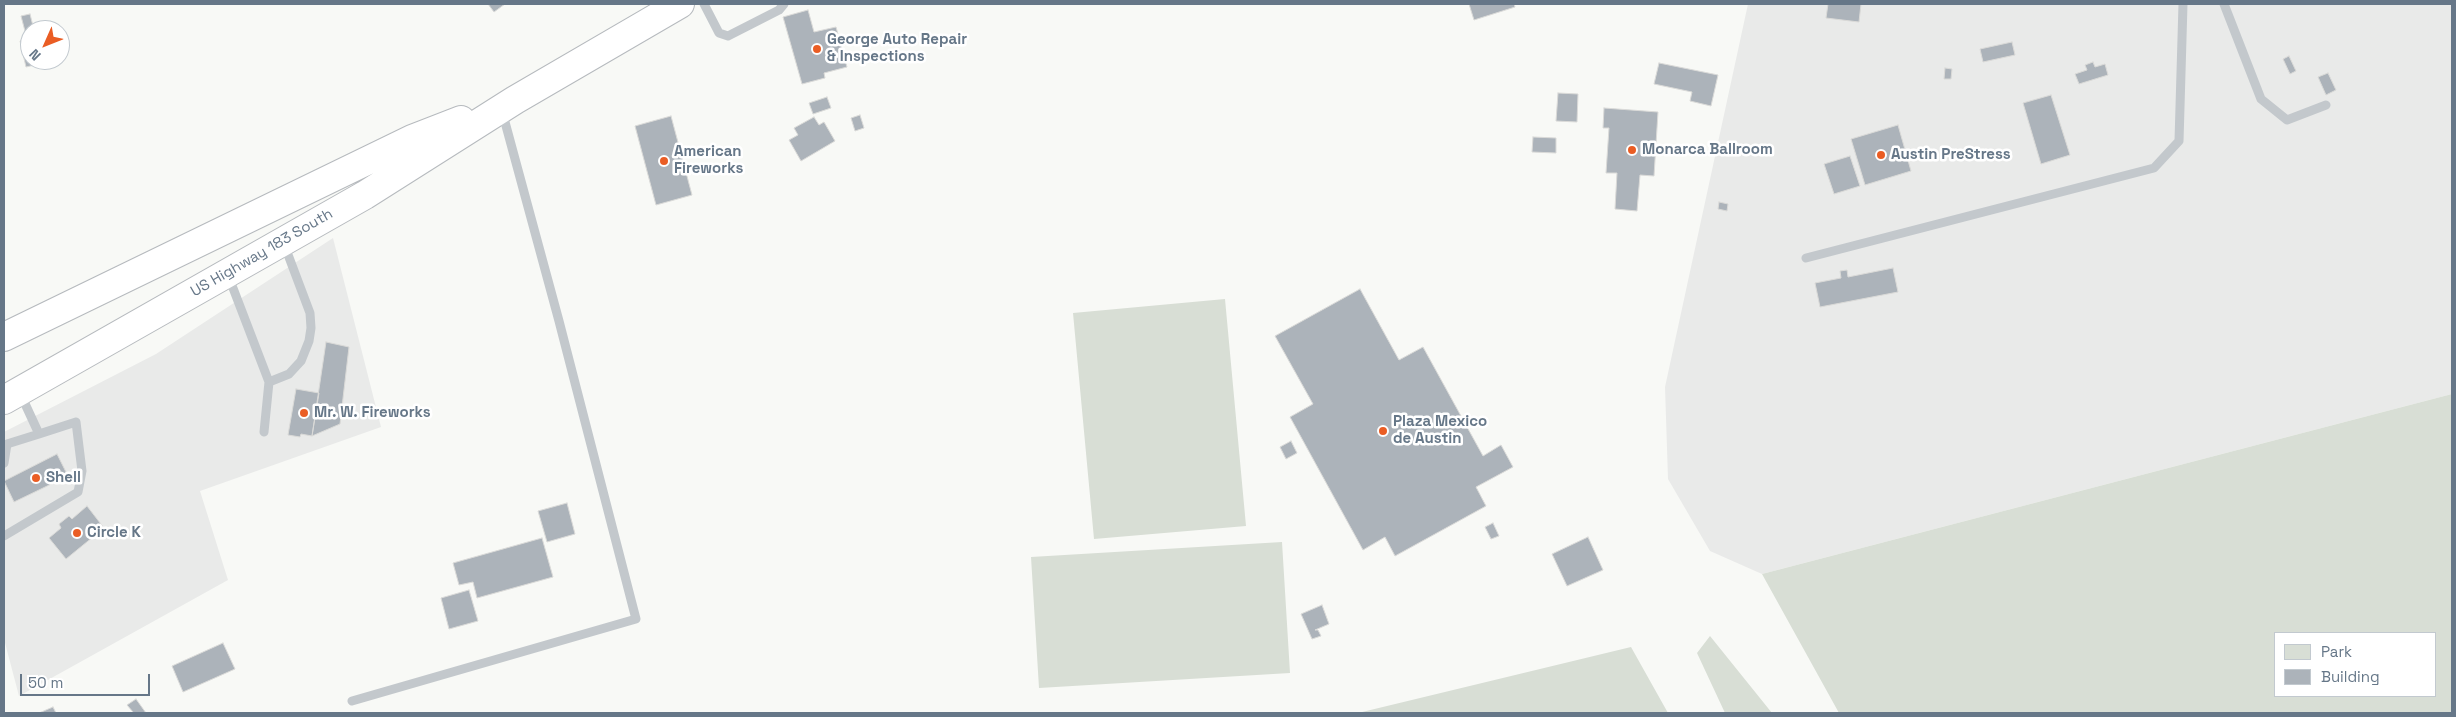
<!DOCTYPE html>
<style>
body{margin:0}
#map{position:relative;width:2456px;height:717px;overflow:hidden;background:#f8f9f6;font-family:"Space Grotesk",sans-serif}
canvas{display:block}
.frame{position:absolute;inset:0;border:5px solid #678;pointer-events:none}
.legend{position:absolute;left:2274px;top:632px;width:162px;height:65px;box-sizing:border-box;background:#fff;border:1px solid #c2c9cf;margin:0;padding:6px 9px;list-style:none;font-size:15px;color:#678}
.legend li{display:flex;align-items:center;gap:10px;height:25px}
.legend b{width:25px;border:1px solid #c2c9cf}
.north{position:absolute;left:20px;top:20px;width:50px;height:50px;box-sizing:border-box;background:#fff;border:1px solid #c2c9cf;border-radius:50%;rotate:226deg;font-size:14px;font-weight:700;line-height:20px;text-align:center;color:#678}
.north::after{content:'';display:block;margin:auto;width:18px;height:22px;background:#ea5d24;clip-path:polygon(50% 0,100% 100%,50% 72%,0 100%)}
.scale{position:absolute;left:20px;top:674px;width:130px;height:22px;box-sizing:border-box;border:2px solid #678;border-top:0;padding-left:6px;font-size:15px;line-height:18px;white-space:nowrap;color:#678;-webkit-text-stroke:4px #fff;paint-order:stroke}
</style>
<div id="map">
<canvas width="2456" height="717"></canvas>
<div class="frame"></div>
<ul class="legend">
<li><b style="height:14px;background:#d8ded5"></b>Park</li>
<li><b style="height:14px;background:#acb3ba"></b>Building</li>
</ul>
<div class="north">N</div>
<div class="scale">50 m</div>
</div>
<script>
const ctx = document.querySelector('canvas').getContext('2d');
ctx.lineJoin = 'round';
function fillPath(path, color) {
  ctx.fillStyle = color;
  ctx.fill(path, 'evenodd');
}
function poly(rows) {
  const path = new Path2D();
  for (const r of rows) {
    path.moveTo(r[0], r[1]);
    for (let i = 2; i < r.length; i += 2) path.lineTo(r[i], r[i + 1]);
  }
  return path;
}
function stroke(path, color, width, dash) {
  ctx.strokeStyle = color;
  ctx.lineWidth = width;
  ctx.lineCap = dash ? 'butt' : 'round';
  ctx.setLineDash(dash || []);
  ctx.stroke(path);
}
function write(font, color, halo, rows, align = 'center') {
  ctx.font = font + ' "Space Grotesk",sans-serif';
  ctx.lineWidth = 5;
  ctx.setLineDash([]);
  ctx.textBaseline = 'middle';
  ctx.strokeStyle = halo;
  ctx.fillStyle = color;
  for (const [text, x, y, turn = 0] of rows) {
    ctx.save();
    ctx.translate(x, y);
    ctx.rotate((+turn || 0) * Math.PI / 180);
    ctx.textAlign = isNaN(turn) ? turn : align;
    if (halo) ctx.strokeText(text, 0, 0);
    ctx.fillText(text, 0, 0);
    ctx.restore();
  }
}
fillPath(poly([
 [1748,4,2452,4,2452,394,1762,574,1710,551,1668,479,1665,387],
 [333,238,381,427,200,491,228,580,19,696,4,639,4,432,156,354]
]), '#e9eae9');
fillPath(poly([
 [1225,299,1246,526,1094,539,1073,313],
 [2452,394,2452,713,1839,713,1762,574],
 [2275,633,2435,633,2435,696,2275,696],
 [1282,542,1290,673,1039,688,1031,557],
 [1710,636,1772,713,1725,713,1697,653],
 [1631,647,1668,713,1358,713]
]), '#d8ded5');
const building = poly([
 [488,4,505,4,494,12,488,4],
 [1469,4,1514,4,1515,7,1474,20,1469,4],
 [1828,4,1861,4,1859,22,1826,18,1828,4],
 [808,10,814,32,836,27,847,67,824,73,825,78,802,84,783,17,808,10],
 [30,14,34,30,30,30,30,34,26,35,21,16,30,14],
 [30,38,30,60,42,60,43,63,26,67,20,41,30,38],
 [2012,42,2015,55,1983,62,1980,49,2012,42],
 [2289,56,2296,71,2290,74,2283,59,2289,56],
 [2093,62,2095,67,2105,64,2108,75,2079,84,2075,74,2087,70,2085,65,2093,62],
 [1659,63,1718,75,1711,106,1690,101,1692,92,1654,84,1659,63],
 [1945,68,1952,69,1951,79,1944,79,1945,68],
 [2328,73,2336,90,2326,95,2318,77,2328,73],
 [1558,93,1578,94,1577,122,1556,121,1558,93],
 [2051,95,2070,155,2041,164,2023,103,2051,95],
 [827,97,831,108,813,114,809,103,827,97],
 [1604,108,1658,112,1654,176,1640,175,1637,211,1615,209,1617,173,1606,173,1609,128,1603,128,1604,108],
 [860,115,864,128,855,131,851,118,860,115],
 [671,116,692,195,656,205,635,126,671,116],
 [814,117,819,125,824,122,835,141,801,161,789,140,798,135,794,128,814,117],
 [1898,125,1911,171,1865,185,1851,139,1898,125],
 [1533,137,1556,138,1556,153,1532,152,1533,137],
 [1850,156,1860,186,1834,194,1824,164,1850,156],
 [1719,202,1728,204,1727,211,1718,209,1719,202],
 [1893,268,1898,292,1820,307,1815,283,1841,278,1840,271,1847,270,1848,277,1893,268],
 [1360,289,1399,360,1423,347,1483,456,1501,445,1513,467,1476,487,1486,506,1395,556,1385,537,1363,550,1290,417,1313,404,1275,336,1360,289],
 [326,342,349,347,340,424,312,436,326,342],
 [296,389,319,393,312,436,301,434,300,437,288,435,296,389],
 [1291,441,1297,453,1286,459,1280,447,1291,441],
 [57,454,68,476,14,502,4,481,57,454],
 [567,503,575,534,547,542,538,511,567,503],
 [87,506,104,528,66,559,49,538,61,528,59,524,69,516,72,519,87,506],
 [1493,523,1499,536,1491,539,1485,527,1493,523],
 [1588,537,1603,570,1567,586,1552,554,1588,537],
 [542,538,553,577,477,598,473,582,459,585,453,563,542,538],
 [469,590,478,621,449,629,441,598,469,590],
 [1322,605,1329,624,1315,630,1318,630,1321,636,1312,639,1301,614,1322,605],
 [223,643,235,669,183,692,172,666,223,643],
 [136,699,146,713,131,713,133,712,127,705,136,699],
 [53,707,56,713,39,713,53,707]
]);
fillPath(building, '#acb3ba');
stroke(building, '#dadad8', 1);
const trunk = poly([
 [4,337,412,139,461,120],
 [4,400,365,195,515,100,680,4]
]);
stroke(trunk, '#b6babe', 30);
stroke(poly([
 [704,4,719,33,728,36,779,10,784,4],
 [2224,4,2261,99,2287,120,2326,105],
 [1806,258,2154,168,2179,141,2183,4],
 [228,275,269,382,264,432],
 [269,382,289,374,301,361,309,341,311,328,310,313,284,244],
 [4,463,7,444,39,434,21,395],
 [4,536,78,492,82,471,76,422,39,434],
 [352,701,636,619,559,321,502,111]
]), '#c3c8cc', 9);
stroke(trunk, '#fff', 28);
for (const [x, y, r, color] of [
 [817,49,5,"#ea5d24"],
 [1632,150,5,"#ea5d24"],
 [1881,155,5,"#ea5d24"],
 [664,161,5,"#ea5d24"],
 [304,413,5,"#ea5d24"],
 [1383,431,5,"#ea5d24"],
 [36,478,5,"#ea5d24"],
 [77,533,5,"#ea5d24"]
]) {
  const dot = new Path2D();
  dot.arc(x, y, r, 0, 2 * Math.PI);
  ctx.fillStyle = color;
  ctx.fill(dot);
  stroke(dot, '#fff', 2);
}
write('bold 15px', '#678', '#fff', [
 ["George Auto Repair",827,40],
 ["& Inspections",827,57],
 ["Monarca Ballroom",1642,150],
 ["American",674,152],
 ["Fireworks",674,169],
 ["Austin PreStress",1891,155],
 ["Mr. W. Fireworks",314,413],
 ["Plaza Mexico",1393,422],
 ["de Austin",1393,439],
 ["Shell",46,478],
 ["Circle K",87,533]
], 'left');
write('15px', '#678', '#fff', [
 ["US Highway 183 South",262,253,-30]
]);
</script>
